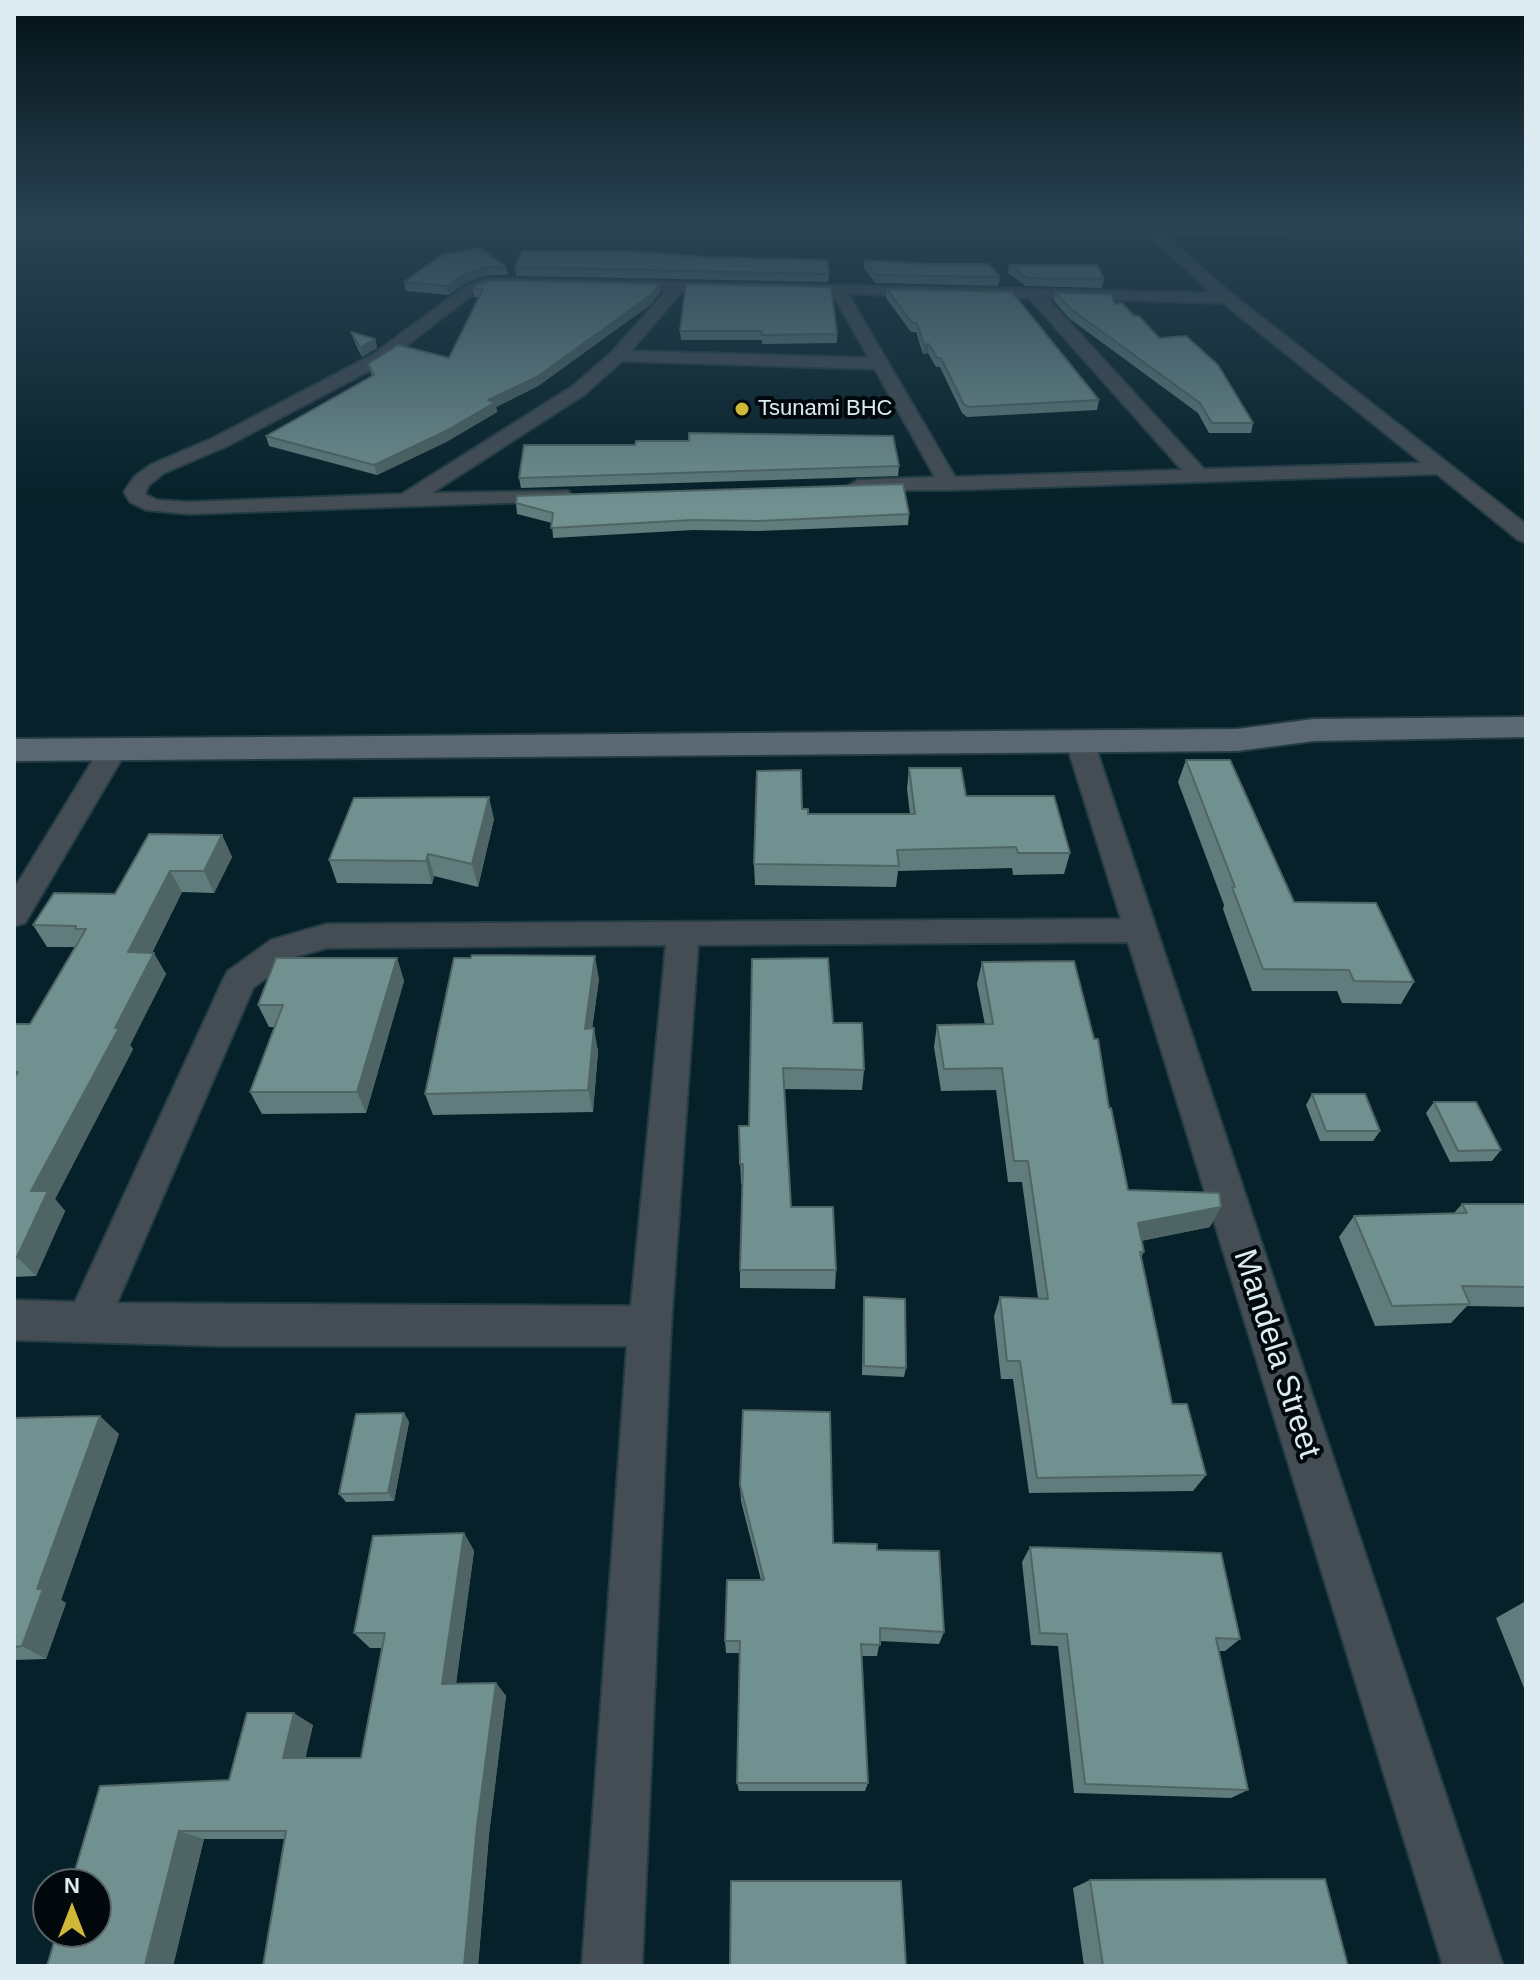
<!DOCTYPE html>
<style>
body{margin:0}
#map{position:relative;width:1540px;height:1980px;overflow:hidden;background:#062129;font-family:Arial,sans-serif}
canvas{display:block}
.frame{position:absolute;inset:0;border:16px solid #ddecf2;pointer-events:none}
.north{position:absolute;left:32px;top:1868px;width:80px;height:80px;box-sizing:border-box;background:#02090c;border:2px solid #5a6468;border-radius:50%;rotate:0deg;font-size:22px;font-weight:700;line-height:32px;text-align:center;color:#ddecf2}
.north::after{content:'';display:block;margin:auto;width:28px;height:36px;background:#cfb837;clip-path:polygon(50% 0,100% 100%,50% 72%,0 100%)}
</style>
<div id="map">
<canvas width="1540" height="1980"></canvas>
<div class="frame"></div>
<div class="north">N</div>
</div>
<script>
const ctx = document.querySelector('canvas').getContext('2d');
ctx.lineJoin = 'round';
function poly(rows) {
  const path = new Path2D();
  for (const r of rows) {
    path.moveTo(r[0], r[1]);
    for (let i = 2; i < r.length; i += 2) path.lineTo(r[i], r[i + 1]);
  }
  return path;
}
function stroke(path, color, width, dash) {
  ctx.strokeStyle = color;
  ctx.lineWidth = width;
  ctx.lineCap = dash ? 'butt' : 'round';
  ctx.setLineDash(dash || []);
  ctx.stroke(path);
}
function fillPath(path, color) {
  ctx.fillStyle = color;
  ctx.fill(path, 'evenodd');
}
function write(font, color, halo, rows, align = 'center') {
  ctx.font = font + ' Arial,sans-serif';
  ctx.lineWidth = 8;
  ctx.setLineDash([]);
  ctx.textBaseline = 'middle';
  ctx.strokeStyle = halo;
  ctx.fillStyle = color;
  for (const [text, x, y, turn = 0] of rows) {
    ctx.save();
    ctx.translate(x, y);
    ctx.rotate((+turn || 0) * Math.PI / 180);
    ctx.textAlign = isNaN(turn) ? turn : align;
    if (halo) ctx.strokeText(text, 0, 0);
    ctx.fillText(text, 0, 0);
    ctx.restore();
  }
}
const street = poly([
 [1141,228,1481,228,1474,232,1162,233,1233,295,1526,524,1526,542,1518,540,1437,474,949,490,851,490,848,486,858,480,935,477,875,369,622,361,585,394,432,493,568,491,571,495,568,499,561,501,189,514,146,510,130,502,124,492,134,477,150,465,213,438,372,355,467,285,488,278,1212,293,1141,228],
 [494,286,667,290,612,352,573,386,402,494,189,502,157,500,145,494,149,485,164,473,227,446,384,363,477,291,494,286],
 [683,290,832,293,869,358,631,351,683,290],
 [848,294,1029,298,1182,470,955,477,848,294],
 [1047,298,1223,303,1422,463,1204,469,1047,298],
 [1080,734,1090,736,1094,742,1503,1966,1443,1966,1128,942,698,945,671,1326,642,1966,582,1966,627,1346,221,1346,14,1340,14,1300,75,1302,223,980,228,971,271,940,327,924,1121,919,1066,742,1070,736,1080,734],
 [666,945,631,1306,117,1303,253,988,294,957,327,948,666,945],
 [113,742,123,744,127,750,25,923,14,926,14,889,99,750,103,744,113,742]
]);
const secondary = poly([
 [1526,717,1526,737,1314,741,1237,751,14,761,14,739,1237,729,1314,719,1526,717]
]);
stroke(street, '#243d45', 4);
stroke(secondary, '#243d45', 4);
fillPath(street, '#454d54');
fillPath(secondary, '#5b6873');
fillPath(poly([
 [442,255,506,267,508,275,487,275,465,283,449,295,406,291,404,282],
 [864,260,1000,277,998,286,875,283,864,268],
 [1009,265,1104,279,1102,288,1026,286,1008,273],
 [515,267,829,274,828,282,516,276],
 [686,284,837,334,837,343,762,344,762,340,681,340,680,331],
 [473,288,660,293,650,305,538,386,496,407,497,412,446,442,377,475,269,446,266,436,372,377,368,364,449,358,479,297,474,297],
 [887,289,1099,400,1097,410,967,417,962,413,940,367,936,367,928,353,923,354,916,332,911,332,886,298],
 [1055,293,1115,304,1134,316,1253,423,1251,433,1209,433,1198,413,1070,319,1054,301],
 [351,332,375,339,377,348,362,357,354,341],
 [899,466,898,476,521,488,519,478],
 [516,503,909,514,908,525,759,531,693,530,553,538,552,523,517,514],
 [1186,760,1294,902,1414,982,1401,1004,1342,1003,1337,991,1252,991,1223,909,1224,905,1178,782],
 [909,768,966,796,1070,853,1064,874,1013,875,1012,868,898,871,896,887,755,885,754,864,802,809,808,814,910,814,907,789],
 [494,819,478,887,434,876,432,884,337,883,329,860],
 [222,835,232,857,214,893,182,892,152,953,166,974,130,1045,133,1049,55,1199,65,1211,36,1276,14,1277,14,1024,30,1024,75,947,47,947,33,925,115,894],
 [397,958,404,981,366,1113,262,1114,250,1092,274,1027,269,1027,258,1005],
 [752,959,833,1023,864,1070,862,1090,784,1089,791,1207,836,1270,835,1289,740,1288,740,1270,742,1184,741,1184,739,1126,749,1126],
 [982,962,1109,1108,1128,1190,1210,1227,1141,1241,1144,1252,1141,1257,1172,1404,1206,1475,1193,1491,1029,1493,1013,1379,1001,1379,994,1316,1000,1297,1038,1298,1022,1182,1008,1182,996,1090,941,1091,934,1047,937,1025,985,1025,977,984],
 [599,979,592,1029,598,1051,593,1112,433,1115,425,1094],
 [1312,1094,1380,1131,1373,1141,1320,1141,1306,1105],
 [1434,1102,1501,1150,1492,1161,1450,1162,1426,1113],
 [1462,1204,1526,1204,1526,1307,1467,1306,1451,1323,1375,1326,1339,1237,1354,1216,1454,1213],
 [864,1297,906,1368,904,1377,862,1375,863,1307],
 [404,1413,409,1422,394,1501,346,1502,339,1494],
 [14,1418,119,1434,61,1600,66,1603,46,1659,14,1660],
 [740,1485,833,1543,877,1550,944,1632,939,1644,880,1641,877,1656,862,1656,868,1783,865,1791,739,1791,737,1783,740,1653,726,1653,725,1641,761,1580,741,1501],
 [464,1533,474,1551,456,1684,496,1683,506,1696,489,1834,478,1966,263,1966,285,1839,204,1839,173,1966,47,1966,96,1884,229,1780,313,1725,305,1758,361,1758,382,1648,370,1648,354,1633],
 [1030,1547,1240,1639,1225,1651,1219,1651,1248,1790,1231,1798,1074,1793,1058,1646,1031,1645,1022,1562],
 [1526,1601,1526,1693,1496,1618],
 [1090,1880,1348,1966,1084,1966,1073,1888]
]), '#617c7c');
fillPath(poly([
 [486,267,487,275,465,283,449,295,447,286,464,274],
 [660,284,660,293,650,305,538,386,496,407,497,412,446,442,377,475,374,465,488,400],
 [375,339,377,348,362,357,360,348],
 [929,344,928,353,923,354,924,345],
 [489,797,494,819,478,887,472,864],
 [222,835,232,857,214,893,204,871],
 [428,854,434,876,432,884,426,861],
 [170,871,182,892,141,974,128,952],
 [154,953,166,974,130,1045,133,1049,55,1199,65,1211,36,1276,17,1257,31,1191],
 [595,956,599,979,589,1051,585,1029],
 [397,958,404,981,366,1113,357,1092],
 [594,1028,598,1051,593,1112,588,1090],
 [1221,1207,1210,1227,1129,1243,1138,1223],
 [404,1413,409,1422,394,1501,388,1493],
 [100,1416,119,1434,61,1600,66,1603,46,1659,22,1646,37,1589],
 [464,1533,474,1551,454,1697,442,1684],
 [496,1683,506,1696,489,1834,478,1966,464,1966,477,1826],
 [294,1713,313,1725,303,1769,283,1758],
 [179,1831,204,1839,173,1966,145,1965]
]), '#4f6565');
const building = poly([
 [480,248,506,267,486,267,464,274,447,286,404,282,442,255,480,248],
 [522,251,630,251,704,257,827,260,829,274,515,267,522,251],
 [864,260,928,264,989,264,1000,277,875,275,864,260],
 [1009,265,1097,265,1104,279,1027,278,1009,265],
 [493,280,660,284,649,296,537,377,488,400,496,402,444,432,374,465,266,436,374,375,368,364,398,345,449,358,483,289,473,288,477,285,493,280],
 [686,284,831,287,837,334,762,335,762,331,680,331,686,284],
 [887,289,1012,292,1099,400,968,407,963,403,941,358,937,358,929,344,924,345,917,323,912,323,887,289],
 [1055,293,1111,294,1115,304,1122,303,1134,316,1139,316,1159,338,1186,336,1218,365,1253,423,1212,423,1200,403,1072,310,1055,293],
 [351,332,375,339,360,348,351,332],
 [689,433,893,436,899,466,519,478,524,445,635,445,636,441,689,441,689,433],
 [903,484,909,514,759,521,692,520,551,528,553,513,516,503,517,496,903,484],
 [1186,760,1230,760,1294,902,1376,903,1414,982,1354,981,1349,970,1263,969,1232,887,1235,887,1186,760],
 [909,768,961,768,966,796,1054,796,1070,853,1018,853,1016,847,897,850,899,866,754,864,757,771,801,770,802,809,808,809,808,814,915,814,909,768],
 [489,797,472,864,428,854,426,861,329,860,354,798,489,797],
 [149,834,222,835,204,871,170,871,128,952,154,953,115,1028,119,1028,31,1191,48,1191,17,1257,14,1257,14,1078,18,1072,14,1072,14,1024,30,1024,86,929,75,929,76,926,33,925,54,893,115,894,149,834],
 [472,955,595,956,585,1029,594,1028,588,1090,425,1094,454,958,471,958,472,955],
 [276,958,397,958,357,1092,250,1092,283,1005,258,1005,276,958],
 [828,958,833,1023,862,1023,864,1070,783,1068,791,1207,833,1207,836,1270,740,1270,743,1164,740,1164,739,1126,749,1126,752,959,828,958],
 [1074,961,1094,1039,1098,1039,1109,1108,1111,1108,1128,1190,1219,1193,1220,1197,1221,1207,1138,1223,1144,1252,1140,1252,1172,1404,1187,1404,1206,1475,1037,1478,1020,1361,1007,1361,1000,1297,1048,1299,1028,1161,1014,1161,1002,1068,944,1069,937,1025,993,1024,982,962,1074,961],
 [1312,1094,1365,1094,1380,1131,1326,1131,1312,1094],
 [1434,1102,1476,1102,1501,1150,1458,1151,1434,1102],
 [1462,1204,1526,1204,1526,1287,1462,1286,1470,1304,1392,1306,1354,1216,1467,1213,1462,1204],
 [864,1297,905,1299,906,1368,864,1366,864,1297],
 [743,1410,830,1412,833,1543,877,1544,877,1550,939,1551,944,1632,880,1628,880,1645,861,1644,868,1783,737,1783,740,1641,725,1641,727,1580,764,1580,740,1485,743,1410],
 [404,1413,388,1493,339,1494,356,1414,404,1413],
 [100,1416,37,1589,43,1589,22,1646,14,1647,14,1418,100,1416],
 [464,1533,442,1684,496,1683,477,1826,464,1966,263,1966,286,1831,179,1831,145,1965,47,1966,57,1932,96,1932,96,1884,71,1884,100,1786,229,1780,247,1713,294,1713,283,1758,361,1758,385,1633,354,1633,373,1536,464,1533],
 [1030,1547,1221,1553,1240,1639,1216,1638,1248,1790,1085,1784,1067,1634,1040,1633,1030,1547],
 [1325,1879,1348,1966,1103,1966,1090,1880,1325,1879],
 [731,1881,901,1881,906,1966,730,1966,731,1881]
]);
fillPath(building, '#719090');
stroke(building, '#4f6565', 2);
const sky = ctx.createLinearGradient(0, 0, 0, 505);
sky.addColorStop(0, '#031217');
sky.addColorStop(0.45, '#2a4354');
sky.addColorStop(1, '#2a435400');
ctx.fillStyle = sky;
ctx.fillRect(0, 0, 1540, 505);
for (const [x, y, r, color] of [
 [742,409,8,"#cfb837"]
]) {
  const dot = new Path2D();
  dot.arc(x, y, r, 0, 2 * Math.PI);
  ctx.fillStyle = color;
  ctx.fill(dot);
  stroke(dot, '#02090c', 3);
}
write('22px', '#ddecf2', '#02090c', [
 ["Tsunami BHC",758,409]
], 'left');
write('32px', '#ddecf2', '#02090c', [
 ["Mandela Street",1276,1354,72]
]);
</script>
